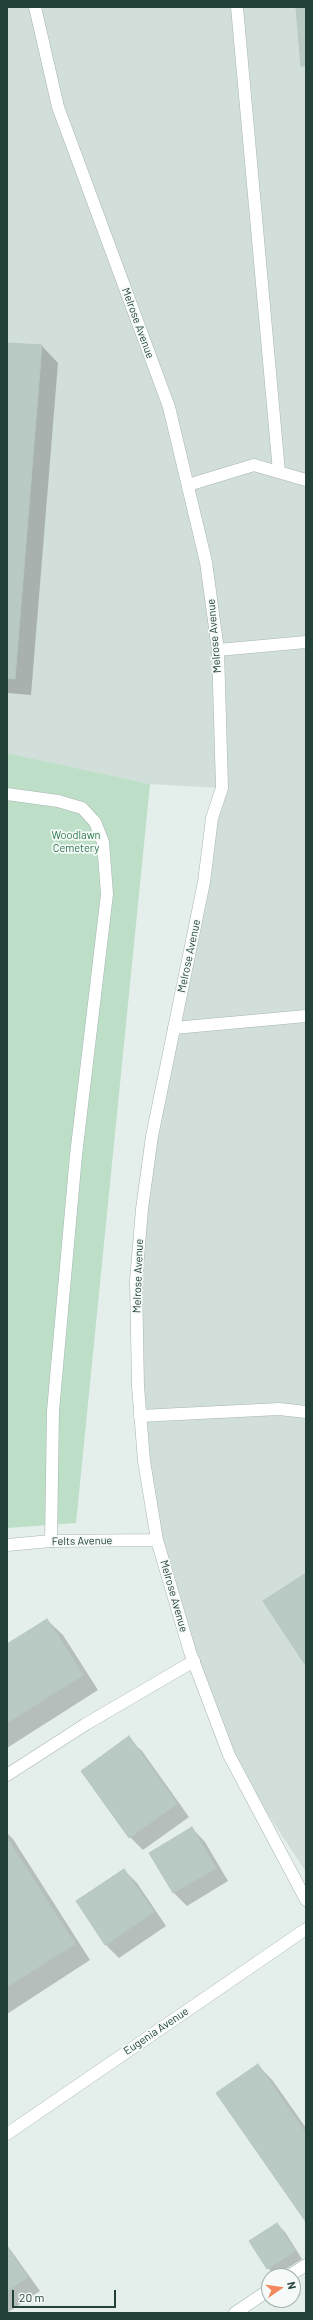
<!DOCTYPE html>
<style>
body{margin:0}
#map{position:relative;width:313px;height:2320px;overflow:hidden;background:#e4eeea;font-family:Barlow,sans-serif}
canvas{display:block}
.frame{position:absolute;inset:0;border:8px solid #23403a;pointer-events:none}
.north{position:absolute;left:261px;top:2268px;width:40px;height:40px;box-sizing:border-box;background:#f5faf8;border:1px solid #a1b0ac;border-radius:50%;rotate:77deg;font-size:11px;font-weight:700;line-height:16px;text-align:center;color:#23403a}
.north::after{content:'';display:block;margin:auto;width:14px;height:18px;background:#f4895d;clip-path:polygon(50% 0,100% 100%,50% 72%,0 100%)}
.scale{position:absolute;left:12px;top:2290px;width:104px;height:18px;box-sizing:border-box;border:2px solid #23403a;border-top:0;padding-left:5px;font-size:12px;line-height:14px;white-space:nowrap;color:#23403a;-webkit-text-stroke:3px #f5faf8;paint-order:stroke}
</style>
<div id="map">
<canvas width="313" height="2320"></canvas>
<div class="frame"></div>
<div class="north">N</div>
<div class="scale">20 m</div>
</div>
<script>
const ctx = document.querySelector('canvas').getContext('2d');
ctx.lineJoin = 'round';
function fillPath(path, color) {
  ctx.fillStyle = color;
  ctx.fill(path, 'evenodd');
}
function poly(rows) {
  const path = new Path2D();
  for (const r of rows) {
    path.moveTo(r[0], r[1]);
    for (let i = 2; i < r.length; i += 2) path.lineTo(r[i], r[i + 1]);
  }
  return path;
}
function stroke(path, color, width, dash) {
  ctx.strokeStyle = color;
  ctx.lineWidth = width;
  ctx.lineCap = dash ? 'butt' : 'round';
  ctx.setLineDash(dash || []);
  ctx.stroke(path);
}
function write(font, color, halo, rows, align = 'center') {
  ctx.font = font + ' Barlow,sans-serif';
  ctx.lineWidth = 3.5;
  ctx.setLineDash([]);
  ctx.textBaseline = 'middle';
  ctx.strokeStyle = halo;
  ctx.fillStyle = color;
  for (const [text, x, y, turn = 0] of rows) {
    ctx.save();
    ctx.translate(x, y);
    ctx.rotate((+turn || 0) * Math.PI / 180);
    ctx.textAlign = isNaN(turn) ? turn : align;
    if (halo) ctx.strokeText(text, 0, 0);
    ctx.fillText(text, 0, 0);
    ctx.restore();
  }
}
fillPath(poly([
 [7,7,306,7,306,1872,229,1755,214,1713,151,1501,138,1386,142,1209,221,788,150,784,7,753]
]), '#d2ded9');
fillPath(poly([
 [7,753,150,784,76,1523,7,1528]
]), '#bddfc8');
fillPath(poly([
 [7,344,42,346,58,363,31,695,7,693],
 [47,1620,63,1635,98,1690,7,1748,7,1646],
 [128,1738,142,1751,189,1817,143,1850,130,1837],
 [192,1828,205,1842,228,1881,187,1906,174,1893,150,1853],
 [7,1833,13,1839,90,1960,7,2014],
 [124,1870,137,1883,166,1926,119,1958,106,1945,77,1901],
 [258,2065,273,2081,306,2128,306,2220],
 [277,2224,285,2232,302,2259,275,2276,268,2268],
 [7,2245,40,2291,7,2313]
]), '#0003');
const building = poly([
 [296,7,306,7,306,68,306,66,301,66,296,7],
 [7,343,42,345,15,679,7,678,7,343],
 [306,1573,306,1666,263,1601,306,1573],
 [47,1619,83,1675,7,1723,7,1644,47,1619],
 [129,1736,177,1804,129,1838,81,1771,129,1736],
 [192,1827,216,1868,173,1893,149,1853,192,1827],
 [7,1838,75,1944,7,1987,7,1838],
 [124,1869,154,1912,105,1945,76,1901,124,1869],
 [258,2064,306,2134,306,2222,216,2093,258,2064],
 [277,2223,295,2251,267,2269,249,2241,277,2223],
 [7,2247,28,2277,7,2291,7,2247]
]);
fillPath(building, '#b9c9c3');
stroke(building, '#b6c8c1', 1);
const service = poly([
 [237,7,279,472],
 [188,485,254,465,306,480],
 [218,650,306,642],
 [7,794,58,801,82,808,95,822,103,842,107,894,76,1155,53,1411,51,1541],
 [174,1028,306,1016],
 [140,1416,279,1409,306,1412],
 [7,1775,86,1724,194,1661],
 [289,2276,306,2265],
 [235,2313,269,2290]
]);
const minor = poly([
 [35,7,58,107,169,407,206,562,218,650,222,788,212,818,204,882,152,1136,142,1209,136,1281,138,1386,144,1461,157,1540,190,1652,229,1755,306,1900],
 [7,1545,51,1541,157,1540],
 [7,2134,306,1929]
]);
stroke(service, '#a6b6b2', 13);
stroke(minor, '#a6b6b2', 13);
stroke(service, '#fff', 12);
stroke(minor, '#fff', 12);
write('11px', '#23403a', '#f5faf8', [
 ["Melrose Avenue",138,323,70],
 ["Melrose Avenue",214,636,-95],
 ["Melrose Avenue",189,956,-78],
 ["Melrose Avenue",138,1276,-88],
 ["Felts Avenue",82,1541,-1],
 ["Melrose Avenue",174,1596,74],
 ["Eugenia Avenue",156,2031,-34]
]);
write('11px', '#2c784d', '#f5faf8', [
 ["Woodlawn",76,835],
 ["Cemetery",76,848]
]);
</script>
